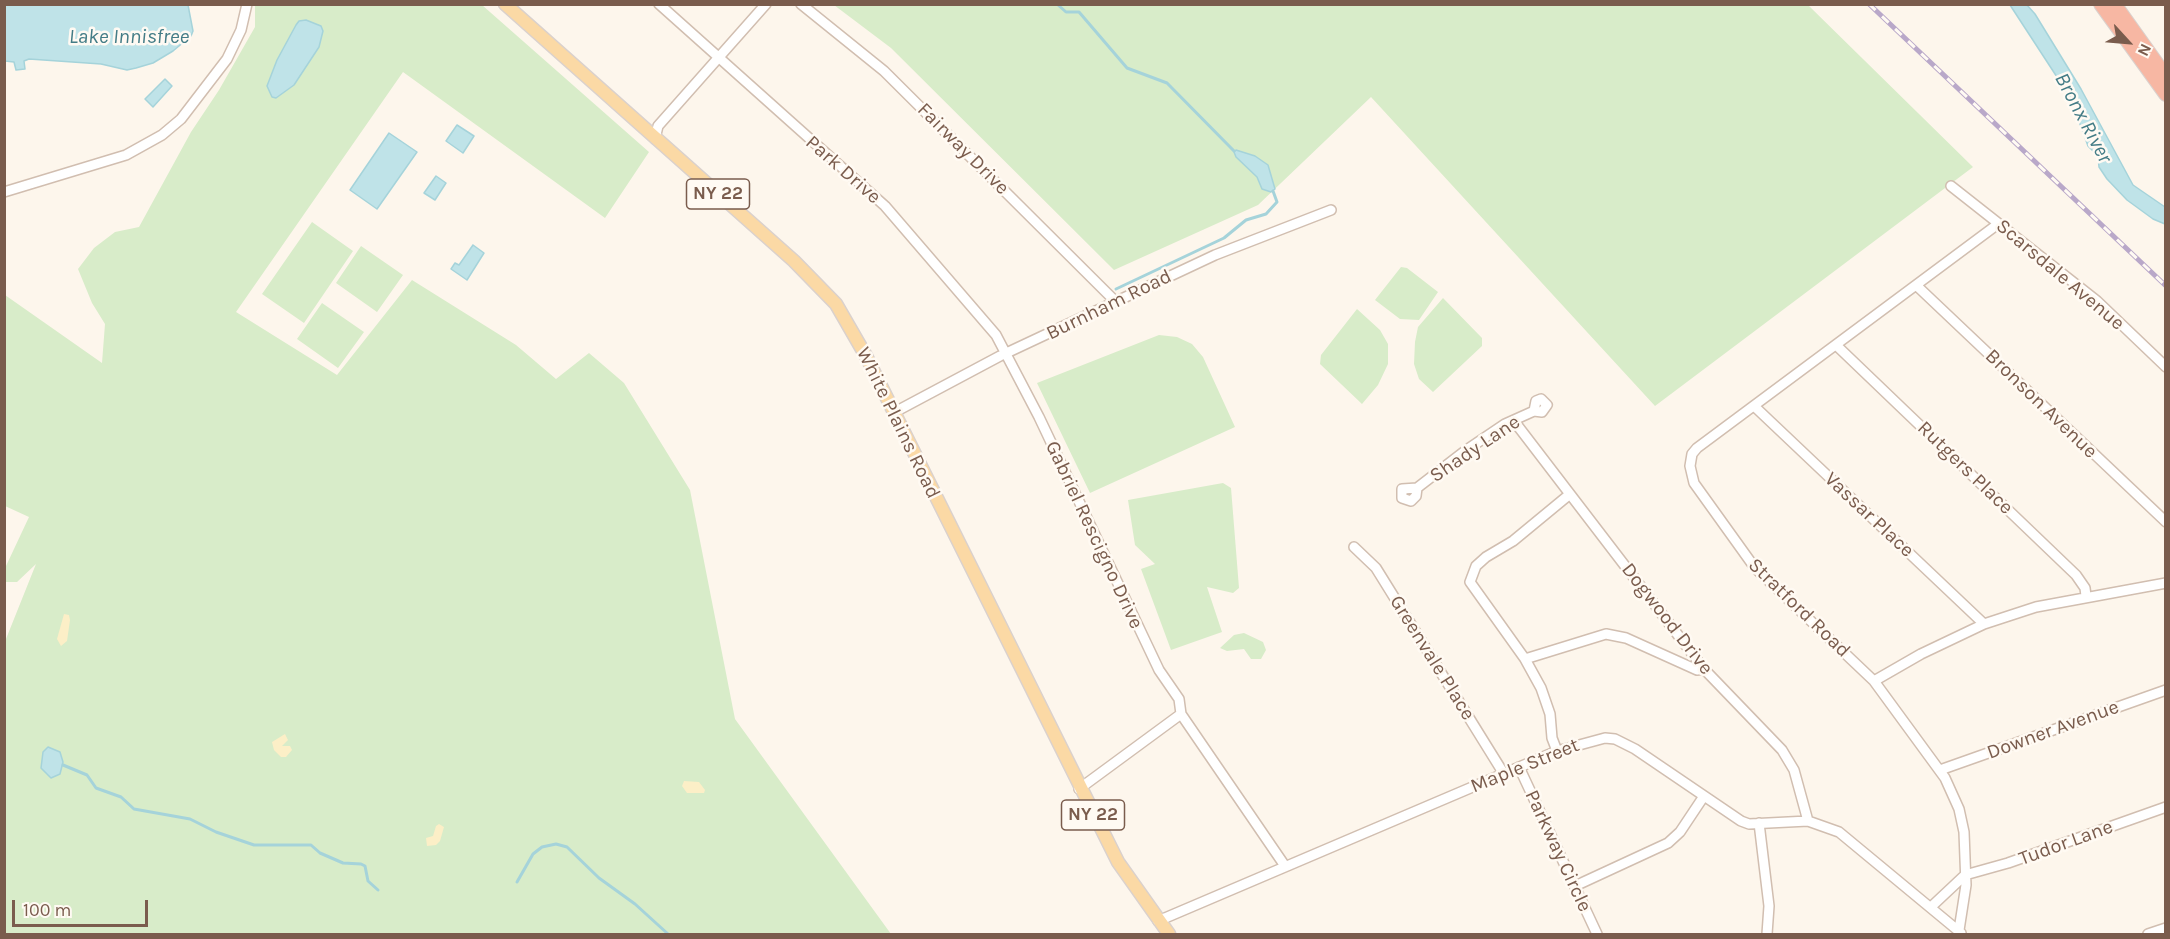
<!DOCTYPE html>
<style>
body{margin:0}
#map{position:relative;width:2170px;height:939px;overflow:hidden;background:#fdf6ec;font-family:Karla,sans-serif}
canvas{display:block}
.frame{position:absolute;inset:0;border:6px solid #7a5c4d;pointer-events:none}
.north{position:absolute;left:2098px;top:12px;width:60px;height:60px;-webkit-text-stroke:4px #fffaf3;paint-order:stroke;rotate:116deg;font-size:16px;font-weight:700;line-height:24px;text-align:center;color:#7a5c4d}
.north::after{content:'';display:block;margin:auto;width:21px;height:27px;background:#7a5c4d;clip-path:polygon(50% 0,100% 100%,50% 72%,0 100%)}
.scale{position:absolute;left:12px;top:900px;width:136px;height:27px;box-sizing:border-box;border:3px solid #7a5c4d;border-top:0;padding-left:8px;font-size:18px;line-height:21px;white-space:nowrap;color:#7a5c4d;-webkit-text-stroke:4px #fffaf3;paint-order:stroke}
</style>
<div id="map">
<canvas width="2170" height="939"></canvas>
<div class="frame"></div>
<div class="north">N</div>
<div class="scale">100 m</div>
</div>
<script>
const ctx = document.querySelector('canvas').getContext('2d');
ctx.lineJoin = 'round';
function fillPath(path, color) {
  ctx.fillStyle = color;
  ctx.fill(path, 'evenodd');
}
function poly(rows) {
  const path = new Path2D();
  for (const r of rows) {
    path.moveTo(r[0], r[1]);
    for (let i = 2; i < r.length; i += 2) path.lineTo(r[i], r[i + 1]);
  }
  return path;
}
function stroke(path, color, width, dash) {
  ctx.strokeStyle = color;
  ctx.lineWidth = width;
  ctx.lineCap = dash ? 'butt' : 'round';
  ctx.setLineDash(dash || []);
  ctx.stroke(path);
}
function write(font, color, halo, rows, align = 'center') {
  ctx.font = font + ' Karla,sans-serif';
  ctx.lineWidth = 5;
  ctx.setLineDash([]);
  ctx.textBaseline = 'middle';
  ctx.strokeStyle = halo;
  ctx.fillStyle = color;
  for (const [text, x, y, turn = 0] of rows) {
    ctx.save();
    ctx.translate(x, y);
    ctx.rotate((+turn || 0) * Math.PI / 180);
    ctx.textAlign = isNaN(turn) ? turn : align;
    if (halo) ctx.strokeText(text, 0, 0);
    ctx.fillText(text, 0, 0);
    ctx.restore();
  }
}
fillPath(poly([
 [255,5,482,5,649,152,605,218,403,72,236,312,337,375,412,280,516,345,556,379,589,353,624,383,690,490,735,719,891,934,5,934,4,644,36,564,17,582,5,582,6,566,29,517,5,506,5,295,102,363,105,324,92,303,78,269,94,248,115,232,139,227,191,132,219,90,255,27],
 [834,5,1808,5,1973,167,1655,406,1371,97,1258,205,1114,270,891,48],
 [312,222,353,251,304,323,262,294],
 [361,246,403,275,377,312,336,283],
 [1401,267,1407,268,1438,292,1419,320,1400,319,1375,300],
 [1443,298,1482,338,1482,346,1433,392,1419,379,1414,364,1415,342,1418,327],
 [322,303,364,332,338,368,297,339],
 [1357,309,1380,330,1388,344,1388,364,1378,385,1362,404,1320,364,1321,355],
 [1159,335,1177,337,1192,344,1203,357,1235,427,1090,493,1037,383],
 [1223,483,1231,488,1239,588,1233,593,1207,587,1222,632,1171,650,1141,569,1155,564,1135,545,1128,500],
 [1244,633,1263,642,1266,650,1261,659,1251,659,1244,649,1227,651,1220,648,1234,635]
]), '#d8ecc9');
fillPath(poly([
 [64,614,69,615,70,620,67,641,61,646,57,639],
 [285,734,288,740,282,746,290,746,292,750,286,757,281,757,274,750,272,742],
 [684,781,699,782,705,790,704,793,687,793,682,786],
 [439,824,444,827,440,841,436,845,427,846,426,838,433,836,436,826]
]), '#fcefc7');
const water = poly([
 [4,5,188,5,193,31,191,36,173,51,153,63,136,68,127,70,101,64,29,59,24,61,25,69,16,70,14,62,5,61,4,5],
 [2010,5,2027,5,2035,14,2081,89,2133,185,2165,207,2165,224,2153,219,2127,200,2107,179,2099,167,2098,156,2088,146,2070,97,2010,5],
 [306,20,321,26,323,31,319,47,294,85,276,98,272,97,267,86,277,60,296,25,299,21,306,20],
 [165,79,172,86,153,107,145,99,165,79],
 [457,125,474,136,463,153,446,141,457,125],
 [389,133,417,152,377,209,350,190,389,133],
 [1236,150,1255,156,1268,165,1275,189,1271,192,1262,189,1257,177,1236,157,1234,152,1236,150],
 [436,176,446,183,435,200,424,193,436,176],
 [473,245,484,253,467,280,451,269,455,263,459,265,473,245],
 [48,747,60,752,63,762,60,774,51,778,41,768,43,752,48,747]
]);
fillPath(water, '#bfe3e8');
stroke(water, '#a5d3da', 1.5);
stroke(poly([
 [1057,4,1066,12,1079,12,1127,68,1167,83,1234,151],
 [1116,289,1224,238,1246,220,1266,214,1277,202,1273,191],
 [63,765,87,775,96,788,121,797,134,809,190,819,216,832,254,845,311,845,320,853,343,863,361,864,365,866,368,881,378,890],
 [517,882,533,854,542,847,556,844,567,847,599,878,635,904,668,934]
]), '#a5d3da', 3);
const minor = poly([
 [659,4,885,206,996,335,1039,417,1159,670,1179,699,1181,714,1285,866],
 [801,4,884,71,1116,302],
 [655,139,658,126,766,4],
 [1951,186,2097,301,2166,367],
 [4,192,126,155,162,135,181,119,227,59,241,30,247,4],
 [1917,286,2166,522],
 [1836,345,2076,575,2085,588,2086,596],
 [1754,406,1984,624],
 [893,413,1000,356,1215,255,1331,210],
 [1514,421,1704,669,1782,750,1794,770,1808,821],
 [1417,488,1416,496,1411,501,1402,498,1402,489,1417,488,1465,451,1505,424,1534,411,1542,412,1547,405,1541,399,1536,401,1534,411],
 [1354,547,1376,568,1504,774],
 [1525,659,1606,634,1626,638,1697,670,1704,669],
 [1874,681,1921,654,1984,624,2036,607,2166,583],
 [1557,751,1552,738,1550,714,1541,688,1525,659,1470,582,1476,566,1486,557,1513,541,1570,494],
 [1519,767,1597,934],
 [1940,770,2166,690],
 [1079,789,1181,714],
 [1759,823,1769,906,1767,934],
 [1965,875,2008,863,2166,807],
 [1575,886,1668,843,1680,832,1704,796],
 [1932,906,1965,875],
 [1158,921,1557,751,1605,738,1615,739,1635,749,1741,821,1749,824,1808,821,1839,832,1961,933],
 [1959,930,1966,885,1964,832,1959,809,1945,778,1874,681,1755,568,1694,483,1690,466,1692,454,1697,448,1998,224],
 [2148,934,2166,928]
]);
const major = poly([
 [505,4,794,261,836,304,866,356,1118,862,1169,934]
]);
const highway = poly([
 [2101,4,2166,94],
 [2114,4,2166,77]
]);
stroke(minor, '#d1beb0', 12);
stroke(major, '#dad1cd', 15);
stroke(highway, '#dad1cd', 16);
stroke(minor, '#fff', 9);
stroke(major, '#fbd9a5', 12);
stroke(highway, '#f7b7a3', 14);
const rail = poly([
 [1869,4,2166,286]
]);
stroke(rail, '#b9a8c9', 5);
stroke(rail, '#fffaf3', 3, [9]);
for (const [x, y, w] of [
 [718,194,63],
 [1093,815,63]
]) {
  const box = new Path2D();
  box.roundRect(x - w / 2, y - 15, w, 30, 4.5);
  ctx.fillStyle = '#fffaf3';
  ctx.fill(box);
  stroke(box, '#7a5c4d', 1.5);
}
write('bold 18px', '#7a5c4d', null, [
 ["NY 22",718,194],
 ["NY 22",1093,815]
]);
write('20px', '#7a5c4d', '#fffaf3', [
 ["Fairway Drive",963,149,45],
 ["Park Drive",843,170,41],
 ["Scarsdale Avenue",2060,275,40],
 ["Burnham Road",1109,305,-26],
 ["Bronson Avenue",2041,404,44],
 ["White Plains Road",898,423,64],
 ["Shady Lane",1475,449,-34],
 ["Rutgers Place",1965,468,44],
 ["Vassar Place",1869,515,43],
 ["Gabriel Rescigno Drive",1094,535,65],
 ["Stratford Road",1799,608,44],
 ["Dogwood Drive",1667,619,52],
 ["Greenvale Place",1432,658,58],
 ["Downer Avenue",2053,730,-20],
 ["Maple Street",1525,766,-22],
 ["Tudor Lane",2066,843,-20],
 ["Parkway Circle",1558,851,65]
]);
write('italic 21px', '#437c86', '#fffaf3', [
 ["Lake Innisfree",129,37],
 ["Bronx River",2083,118,62]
]);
</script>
